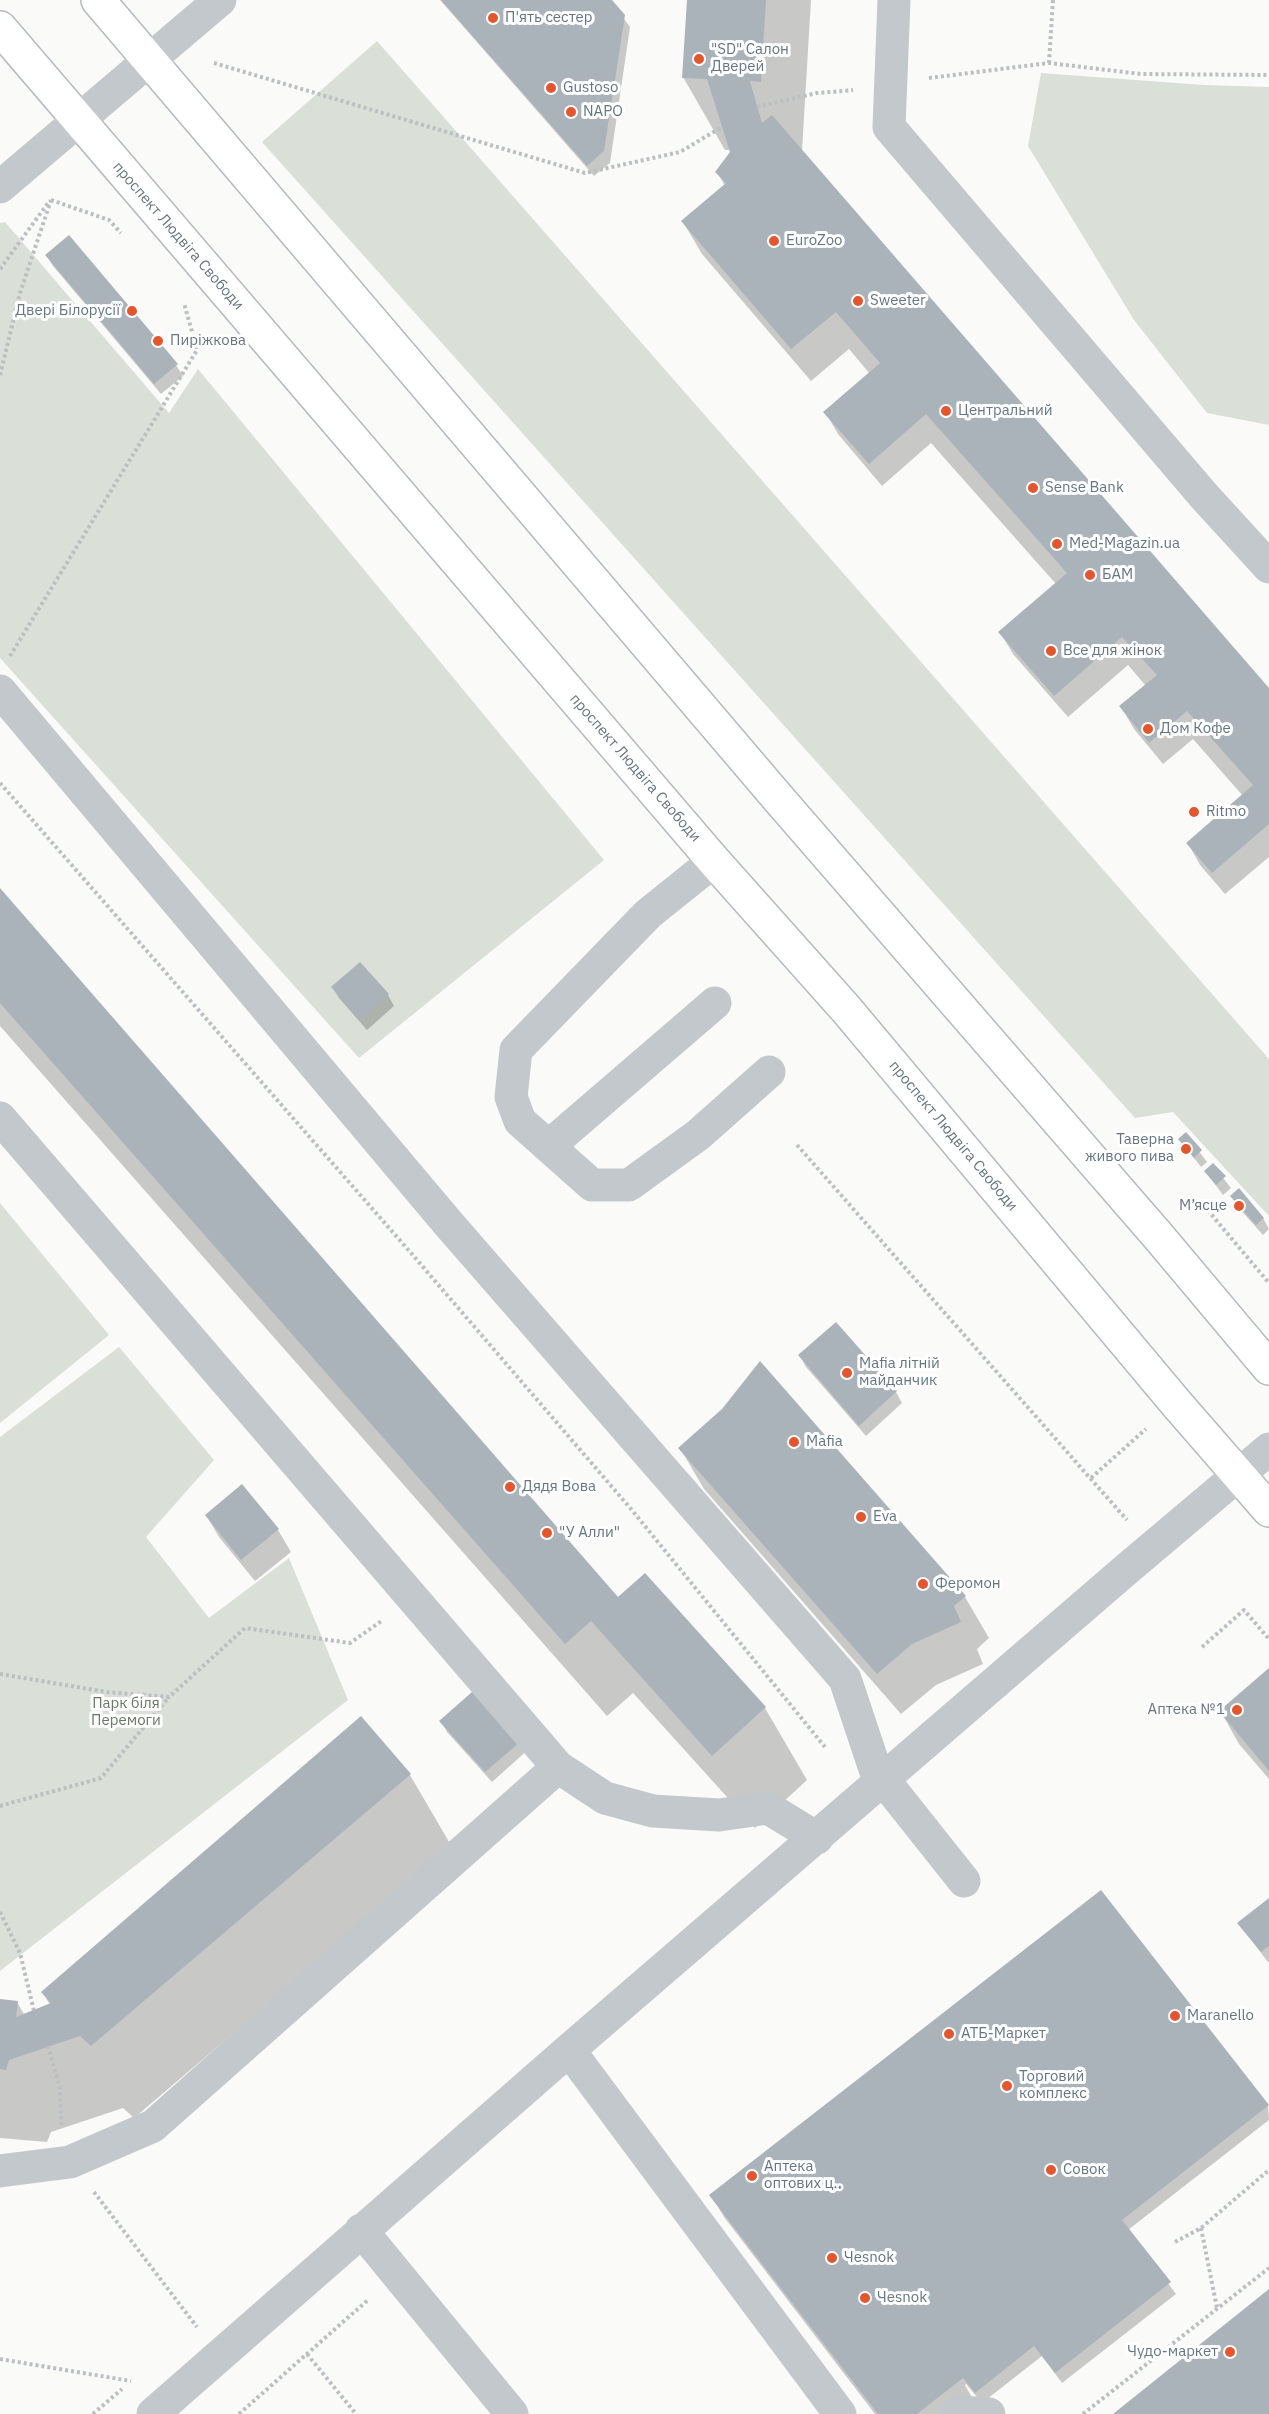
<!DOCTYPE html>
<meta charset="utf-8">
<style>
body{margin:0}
canvas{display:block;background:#fafaf8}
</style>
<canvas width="1269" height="2414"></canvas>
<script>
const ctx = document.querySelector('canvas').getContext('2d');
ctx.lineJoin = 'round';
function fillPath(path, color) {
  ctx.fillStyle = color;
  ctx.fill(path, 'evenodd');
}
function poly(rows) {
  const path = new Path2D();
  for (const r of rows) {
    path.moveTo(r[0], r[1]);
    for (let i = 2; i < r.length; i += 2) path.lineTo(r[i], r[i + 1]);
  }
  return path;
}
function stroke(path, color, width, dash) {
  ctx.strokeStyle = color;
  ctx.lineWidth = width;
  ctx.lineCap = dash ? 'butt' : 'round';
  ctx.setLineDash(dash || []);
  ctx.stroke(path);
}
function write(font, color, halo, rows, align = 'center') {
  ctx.font = font + ' "IBM Plex Sans",sans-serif';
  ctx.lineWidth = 6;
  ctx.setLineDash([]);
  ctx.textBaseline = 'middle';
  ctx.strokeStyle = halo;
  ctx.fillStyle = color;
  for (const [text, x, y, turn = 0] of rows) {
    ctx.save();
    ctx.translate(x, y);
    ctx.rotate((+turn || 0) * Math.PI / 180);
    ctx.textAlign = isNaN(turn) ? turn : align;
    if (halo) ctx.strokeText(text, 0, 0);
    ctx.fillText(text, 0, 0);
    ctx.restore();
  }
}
fillPath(poly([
 [377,41,1269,1059,1269,1216,1173,1112,1135,1118,262,142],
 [1041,73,1203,85,1269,87,1269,425,1207,413,1134,320,1028,146],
 [5,222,169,413,198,369,604,860,359,1058,0,658,0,223],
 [0,1203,109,1335,0,1423],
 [119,1347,214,1460,146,1537,209,1618,289,1558,348,1700,0,1971,0,1437]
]), '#dadfd7');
fillPath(poly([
 [440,0,610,0,630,27,610,163,594,176],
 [688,0,811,0,802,151,1269,691,1269,857,1225,894,1200,865,1188,843,1243,796,1193,739,1163,764,1134,729,1121,707,1146,686,1128,665,1068,717,1013,654,1000,632,1056,584,931,443,882,486,838,434,825,412,870,374,849,349,811,381,702,254,683,222,725,186,717,172,731,153,730,150,725,150,683,77],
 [47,256,176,365,183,376,161,394,53,266],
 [0,890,618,1599,645,1575,765,1708,807,1780,755,1828,633,1693,607,1716,0,1026],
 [359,964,388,995,394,1006,367,1030,339,998,333,988],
 [1186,1134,1207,1162,1201,1167,1180,1140],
 [1213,1165,1231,1188,1223,1195,1206,1172],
 [1232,1196,1263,1218,1269,1229,1263,1235,1238,1207],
 [836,1324,896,1392,902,1403,866,1436,806,1367,800,1356],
 [680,1448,965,1597,989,1638,977,1649,983,1664,936,1685,901,1714,704,1489],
 [242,1486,278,1530,291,1552,255,1581,219,1537,206,1515],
 [1269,1671,1269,1779,1239,1744,1221,1712],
 [360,1718,410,1775,452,1847,134,2118,123,2108,51,2132,47,2142,0,2138,0,2001,17,2002,25,2016,50,2005,43,1993],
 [441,1721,530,1748,492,1782,447,1732],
 [1269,1899,1269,1962,1268,1962,1239,1924],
 [1268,2105,1269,2120,1128,2230,1176,2294,1062,2383,1042,2356,982,2403,966,2384,965,2385,974,2401,958,2414,875,2414,724,2217,711,2195]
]), '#0003');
fillPath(poly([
 [441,0,612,0,625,15,604,151,587,166],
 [687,0,766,0,761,82,750,81,762,123,772,115,1269,688,1269,824,1212,873,1186,843,1253,785,1187,711,1149,743,1119,706,1157,675,1122,637,1054,696,998,632,1067,573,926,414,869,464,823,412,880,363,836,312,791,349,681,221,726,183,715,172,730,152,707,79,682,78],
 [69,235,178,364,154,384,45,255],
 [0,888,618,1597,645,1573,766,1707,712,1756,591,1621,565,1644,0,1003],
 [360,962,389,994,360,1020,331,987],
 [1186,1132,1202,1150,1194,1158,1178,1139],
 [1213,1163,1226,1176,1216,1185,1204,1171],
 [1239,1188,1264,1218,1256,1225,1230,1196],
 [836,1322,897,1391,859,1426,798,1355],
 [760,1361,966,1596,954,1606,961,1622,912,1644,877,1674,678,1448,722,1409],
 [242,1484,279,1529,241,1560,205,1515],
 [1269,1668,1269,1771,1219,1711],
 [480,1685,526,1737,485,1772,439,1721],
 [361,1716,411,1774,91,2046,80,2036,9,2060,6,2070,0,2069,0,1999,18,2001,16,2017,51,2003,41,1992],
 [1101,1890,1269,2105,1122,2220,1171,2282,1055,2373,1034,2346,975,2393,963,2378,917,2414,878,2414,709,2195],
 [1269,1898,1269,1946,1261,1952,1237,1923],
 [1269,2289,1269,2414,1113,2414]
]), '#aab3b9');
const major = poly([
 [98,0,778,798,1159,1237,1269,1368],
 [0,28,714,861,846,1009,1176,1403,1269,1510]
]);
stroke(major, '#b5babe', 36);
stroke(poly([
 [214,63,585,173,680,152,722,127],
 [1049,63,1053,0],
 [929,78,1049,63,1141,74,1269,75],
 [757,107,817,93,853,90],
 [51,200,109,220,121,233],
 [0,269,48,203],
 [0,375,20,293,51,200],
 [10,656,197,350,184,303],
 [0,783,411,1253,631,1509,825,1747],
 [797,1145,1127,1520],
 [1200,1201,1269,1283],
 [1091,1478,1146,1429],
 [1202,1647,1244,1610,1269,1639],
 [0,1674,107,1692,169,1697,245,1628,350,1643,383,1620],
 [0,1806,101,1778,169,1697],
 [0,1912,20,1953,34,2011],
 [48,2046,60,2089,61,2125],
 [94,2192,197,2327],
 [1201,2228,1217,2308],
 [1175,2242,1201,2228,1269,2170],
 [307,2354,356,2414],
 [0,2359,131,2381],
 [93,2414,122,2389],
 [239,2414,369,2299],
 [1083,2414,1269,2268]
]), '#bbbfc2', 4, [3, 3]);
stroke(poly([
 [894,0,889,127,1204,496,1269,567],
 [0,187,220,0],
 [0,691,447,1222,845,1679,875,1769,964,1881],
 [714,861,648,914,516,1050,511,1097,520,1121,592,1185,629,1185,698,1135,769,1072],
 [0,1118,558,1767],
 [550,1145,715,1003],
 [569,2050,840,2414],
 [0,2171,70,2162,153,2126,558,1767,605,1798,653,1811,719,1815,768,1808,817,1838],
 [361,2230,512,2414],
 [153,2414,569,2050,1128,1568,1269,1449],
 [955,2414,959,2412,989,2414]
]), '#c3c8cc', 33);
stroke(major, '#fff', 33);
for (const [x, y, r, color] of [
 [493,18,6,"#e4572e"],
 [699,59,6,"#e4572e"],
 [551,88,6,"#e4572e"],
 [571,112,6,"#e4572e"],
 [774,241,6,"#e4572e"],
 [858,301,6,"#e4572e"],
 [132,311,6,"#e4572e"],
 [158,341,6,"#e4572e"],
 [946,411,6,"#e4572e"],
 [1033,488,6,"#e4572e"],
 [1057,544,6,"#e4572e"],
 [1090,575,6,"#e4572e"],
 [1051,651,6,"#e4572e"],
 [1148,729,6,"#e4572e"],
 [1194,812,6,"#e4572e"],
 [1186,1149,6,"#e4572e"],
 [1239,1206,6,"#e4572e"],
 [847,1373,6,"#e4572e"],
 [794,1442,6,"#e4572e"],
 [510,1487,6,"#e4572e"],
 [861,1517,6,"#e4572e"],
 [547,1533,6,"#e4572e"],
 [923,1584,6,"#e4572e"],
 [1237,1710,6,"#e4572e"],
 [1175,2016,6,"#e4572e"],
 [949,2034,6,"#e4572e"],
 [1007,2086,6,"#e4572e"],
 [1051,2170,6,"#e4572e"],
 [752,2176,6,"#e4572e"],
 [832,2258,6,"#e4572e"],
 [865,2298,6,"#e4572e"],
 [1230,2352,6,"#e4572e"]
]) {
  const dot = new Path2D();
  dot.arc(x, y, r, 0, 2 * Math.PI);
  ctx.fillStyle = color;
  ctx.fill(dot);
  stroke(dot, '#fff', 2);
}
write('15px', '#657683', '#fff', [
 ["П'ять сестер",505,18],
 ["\"SD\" Салон",711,50],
 ["Дверей",711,67],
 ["Gustoso",563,88],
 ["NAPO",583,112],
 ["EuroZoo",786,241],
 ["Sweeter",870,301],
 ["Двері Білорусії",120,311,"right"],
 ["Пиріжкова",170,341],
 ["Центральний",958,411],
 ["Sense Bank",1045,488],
 ["Med-Magazin.ua",1069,544],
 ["БАМ",1102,575],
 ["Все для жінок",1063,651],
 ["Дом Кофе",1160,729],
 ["Ritmo",1206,812],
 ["Таверна",1174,1140,"right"],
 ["живого пива",1174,1157,"right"],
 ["М’ясце",1227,1206,"right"],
 ["Mafia літній",859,1364],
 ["майданчик",859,1381],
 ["Mafia",806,1442],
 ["Дядя Вова",522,1487],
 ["Eva",873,1517],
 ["\"У Алли\"",559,1533],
 ["Феромон",935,1584],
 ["Аптека №1",1225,1710,"right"],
 ["Maranello",1187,2016],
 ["АТБ-Маркет",961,2034],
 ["Торговий",1019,2077],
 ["комплекс",1019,2094],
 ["Аптека",764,2167],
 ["оптових ц‥",764,2184],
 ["Совок",1063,2170],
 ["Чеsnok",844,2258],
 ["Чesnok",877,2298],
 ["Чудо-маркет",1218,2352,"right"]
], 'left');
write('15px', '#657683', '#fff', [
 ["проспект Людвіга Свободи",178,236,49],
 ["проспект Людвіга Свободи",635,768,49],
 ["проспект Людвіга Свободи",953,1136,50]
]);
write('15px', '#687a64', '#fff', [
 ["Парк біля",126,1704],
 ["Перемоги",126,1721]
]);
</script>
